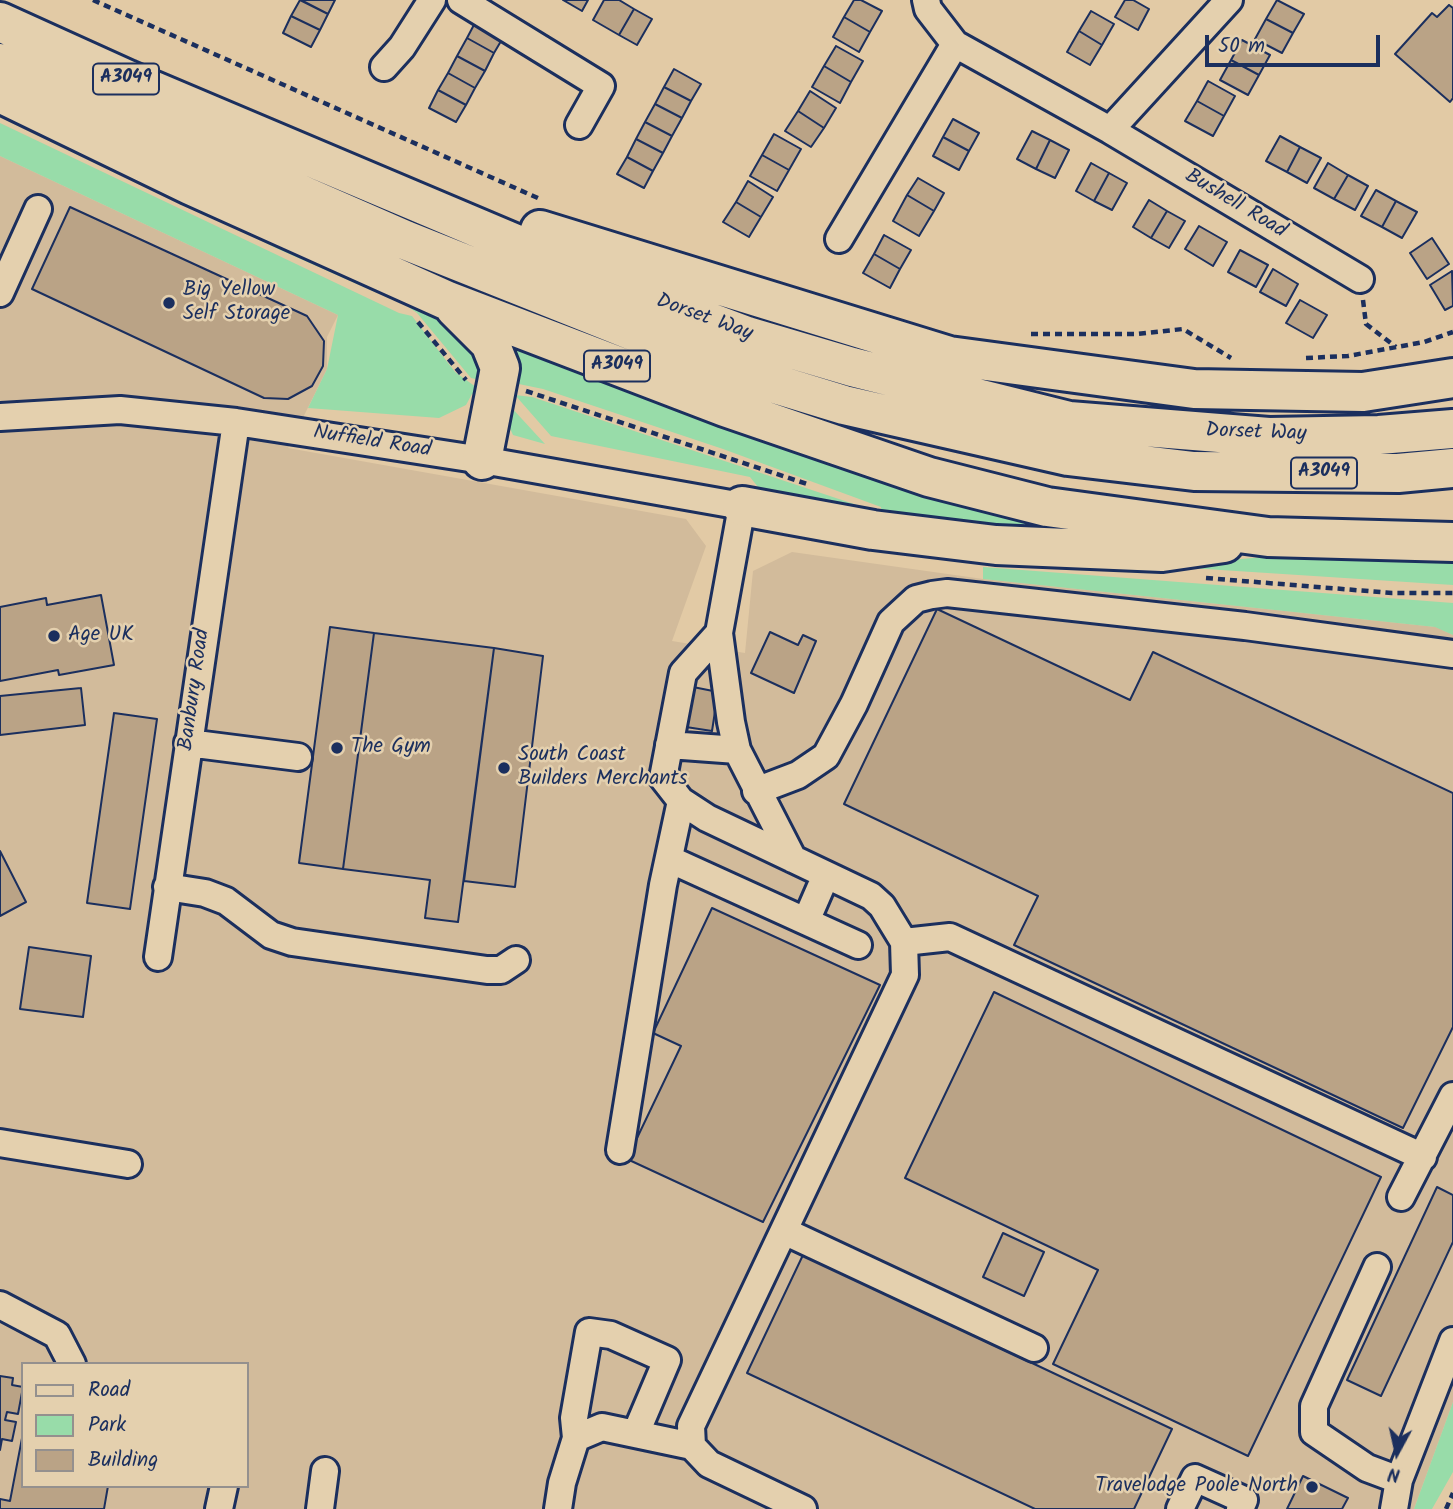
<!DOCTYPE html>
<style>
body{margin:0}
#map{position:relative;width:1453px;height:1509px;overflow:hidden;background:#e2caa5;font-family:Kalam,sans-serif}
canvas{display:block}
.legend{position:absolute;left:21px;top:1362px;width:228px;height:126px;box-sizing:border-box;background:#e4d0ae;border:2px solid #94908e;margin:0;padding:9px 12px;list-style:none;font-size:21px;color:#1b2f5e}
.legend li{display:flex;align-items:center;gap:14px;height:35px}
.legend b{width:35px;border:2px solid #94908e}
.north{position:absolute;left:1362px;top:1418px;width:70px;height:70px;-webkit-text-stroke:5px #e4d0ae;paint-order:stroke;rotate:188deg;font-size:19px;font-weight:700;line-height:28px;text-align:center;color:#1b2f5e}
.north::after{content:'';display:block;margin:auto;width:24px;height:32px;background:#1b2f5e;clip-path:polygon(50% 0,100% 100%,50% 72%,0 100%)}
.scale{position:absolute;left:1205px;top:35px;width:175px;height:32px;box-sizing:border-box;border:4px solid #1b2f5e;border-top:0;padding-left:9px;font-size:21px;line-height:24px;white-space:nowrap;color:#1b2f5e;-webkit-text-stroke:5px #e4d0ae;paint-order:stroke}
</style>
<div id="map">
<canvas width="1453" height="1509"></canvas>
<ul class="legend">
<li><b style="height:9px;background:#e4d0ae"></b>Road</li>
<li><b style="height:19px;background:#98dca9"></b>Park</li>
<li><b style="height:19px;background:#baa386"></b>Building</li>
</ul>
<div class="north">N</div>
<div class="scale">50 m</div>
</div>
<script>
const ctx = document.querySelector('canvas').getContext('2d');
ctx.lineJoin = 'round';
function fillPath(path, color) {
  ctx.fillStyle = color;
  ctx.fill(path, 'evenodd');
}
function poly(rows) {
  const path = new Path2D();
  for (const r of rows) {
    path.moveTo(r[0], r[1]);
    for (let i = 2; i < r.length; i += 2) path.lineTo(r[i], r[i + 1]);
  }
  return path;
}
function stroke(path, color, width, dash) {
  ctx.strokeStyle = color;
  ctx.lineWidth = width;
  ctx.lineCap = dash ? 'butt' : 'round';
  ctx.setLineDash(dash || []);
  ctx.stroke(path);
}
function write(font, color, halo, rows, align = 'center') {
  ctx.font = font + ' Kalam,sans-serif';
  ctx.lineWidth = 5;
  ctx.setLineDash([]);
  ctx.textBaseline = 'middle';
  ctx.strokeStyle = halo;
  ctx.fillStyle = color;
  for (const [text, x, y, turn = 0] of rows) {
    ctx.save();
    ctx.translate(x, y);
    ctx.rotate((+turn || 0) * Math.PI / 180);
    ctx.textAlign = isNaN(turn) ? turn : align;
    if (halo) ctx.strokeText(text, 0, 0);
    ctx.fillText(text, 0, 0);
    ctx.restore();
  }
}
fillPath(poly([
 [0,156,338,315,327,337,327,369,288,448,686,519,706,546,672,641,745,653,753,571,792,552,983,579,1436,627,1453,635,1453,1402,1414,1509,0,1509],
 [23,1364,247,1364,247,1486,23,1486]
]), '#d2bb9b');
fillPath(poly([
 [0,123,399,313,412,316,455,372,483,392,472,394,466,405,439,418,308,408,327,369,338,315,0,156],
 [49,135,465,329,485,381,471,378,417,313,407,306,278,249],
 [505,335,1147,539,881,517,881,507,723,449,543,389,514,383],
 [515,395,532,397,872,510,870,514,796,501,793,494,758,487,750,477,551,436],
 [510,406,545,444,513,435,507,422],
 [1311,553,1453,554,1453,585,1159,566],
 [983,567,1453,603,1453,635,1435,627,983,579],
 [1453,1402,1453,1472,1432,1509,1414,1509]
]), '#98dca9');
const building = poly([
 [300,0,328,14,320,30,291,16,300,0],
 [301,0,335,0,328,14,301,0],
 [563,0,588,0,582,11,563,0],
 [604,0,619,0,634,9,619,35,593,20,604,0],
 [854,0,861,0,882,11,870,32,844,17,854,0],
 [1125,0,1133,0,1149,9,1138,30,1115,17,1125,0],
 [1277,0,1304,14,1293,33,1266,19,1277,0],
 [1449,5,1453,8,1453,98,1450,102,1395,54,1432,13,1437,17,1449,5],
 [634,9,652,19,637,45,619,35,634,9],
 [1091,11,1114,24,1102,45,1079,31,1091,11],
 [291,16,320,30,311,47,283,33,291,16],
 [844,17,870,32,859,52,833,37,844,17],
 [1266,19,1293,33,1282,53,1255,39,1266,19],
 [476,21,504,36,494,53,467,38,476,21],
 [1079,31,1102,45,1090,65,1067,52,1079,31],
 [467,38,494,53,485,71,457,56,467,38],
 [1242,40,1270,55,1259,75,1231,60,1242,40],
 [836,46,863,61,851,82,824,66,836,46],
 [457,56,485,71,475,88,448,73,457,56],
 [1231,60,1259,75,1248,95,1220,80,1231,60],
 [824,66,851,82,840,103,812,87,824,66],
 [674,69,701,84,691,101,664,87,674,69],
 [448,73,475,88,466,105,438,90,448,73],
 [1208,81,1235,96,1224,116,1197,101,1208,81],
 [664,87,691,101,682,118,655,104,664,87],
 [438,90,466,105,456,122,429,108,438,90],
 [810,91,836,108,824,128,798,111,810,91],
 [1197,101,1224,116,1213,136,1185,121,1197,101],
 [655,104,682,118,672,136,645,122,655,104],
 [798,111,824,128,811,147,785,131,798,111],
 [953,119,979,133,969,151,943,137,953,119],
 [645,122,672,136,663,153,636,139,645,122],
 [1032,131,1050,140,1036,169,1017,159,1032,131],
 [774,134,801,149,789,170,762,155,774,134],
 [1280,136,1300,147,1287,172,1266,161,1280,136],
 [943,137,969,151,959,170,933,156,943,137],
 [636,139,663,153,653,171,627,157,636,139],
 [1050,140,1069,150,1055,178,1036,169,1050,140],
 [1300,147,1321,158,1307,183,1287,172,1300,147],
 [762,155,789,170,777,191,750,176,762,155],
 [627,157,653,171,644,188,617,174,627,157],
 [1091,163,1109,173,1094,201,1076,191,1091,163],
 [1328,163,1348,175,1334,199,1314,188,1328,163],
 [1109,173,1127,183,1112,210,1094,201,1109,173],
 [1348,175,1368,186,1355,210,1334,199,1348,175],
 [918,178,944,193,934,211,907,195,918,178],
 [748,181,773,197,761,217,736,202,748,181],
 [1376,190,1396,201,1382,227,1361,216,1376,190],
 [907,195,934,211,919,236,893,221,907,195],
 [1149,200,1167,211,1151,238,1133,227,1149,200],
 [1396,201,1417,212,1402,238,1382,227,1396,201],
 [736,202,761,217,749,237,723,222,736,202],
 [70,207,307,316,324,341,323,366,312,386,288,399,264,398,32,289,70,207],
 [1167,211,1185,221,1169,248,1151,238,1167,211],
 [1199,226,1227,242,1213,266,1185,249,1199,226],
 [884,235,911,250,900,269,874,254,884,235],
 [1432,238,1449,264,1427,279,1410,253,1432,238],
 [1240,250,1268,265,1256,287,1228,272,1240,250],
 [874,254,900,269,890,288,863,273,874,254],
 [1273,269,1298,284,1286,306,1260,292,1273,269],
 [1452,271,1453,306,1445,310,1430,285,1452,271],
 [1300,300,1327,315,1313,338,1286,323,1300,300],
 [101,595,114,665,59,675,58,670,0,681,0,607,46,598,47,605,101,595],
 [937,609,1130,700,1153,652,1453,793,1453,1027,1403,1128,1014,945,1038,896,844,804,937,609],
 [330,627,374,633,343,869,299,863,330,627],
 [770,632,798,645,803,635,816,641,794,693,751,673,770,632],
 [374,633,494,648,458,922,425,918,430,880,343,869,374,633],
 [494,648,543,656,515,887,464,881,494,648],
 [693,687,718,692,712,731,686,727,693,687],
 [81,688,85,725,0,735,0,696,81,688],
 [114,713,157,719,130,909,87,903,114,713],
 [0,851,26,902,0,916,0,851],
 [712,908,880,985,763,1222,627,1159,681,1046,653,1033,712,908],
 [29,947,91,956,83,1017,20,1009,29,947],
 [994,992,1381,1177,1248,1456,1053,1364,1098,1270,905,1178,994,992],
 [1437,1187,1453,1195,1453,1242,1381,1396,1347,1380,1437,1187],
 [1003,1233,1044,1252,1024,1296,983,1277,1003,1233],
 [803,1255,1172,1429,1134,1509,1035,1509,747,1373,803,1255],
 [0,1376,13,1378,12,1385,23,1387,18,1414,7,1412,5,1420,16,1422,12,1441,2,1439,0,1450,0,1376],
 [23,1433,23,1486,108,1486,104,1509,0,1509,0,1499,10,1501,23,1433],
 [1303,1476,1348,1498,1342,1509,1287,1509,1303,1476]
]);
fillPath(building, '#baa386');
stroke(building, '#1b2f5e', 2);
const minor = poly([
 [461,0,601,86,579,125],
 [926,0,928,9,955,44,1110,130,1360,279],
 [384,67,402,47,432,0],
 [1110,130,1229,0],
 [839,239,955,44],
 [0,293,38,209],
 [0,417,120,410,236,422,482,460,742,506,719,633,731,722,737,750,793,859],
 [719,633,683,673,663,778,681,801,707,818,871,896,882,906,904,942,905,975,691,1426,692,1446,709,1464,803,1509],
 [188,743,298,757],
 [669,745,737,750],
 [756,791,798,775,826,756,854,704,891,622,916,599,932,595,947,593,1245,626,1453,654],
 [669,859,858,945],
 [167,887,205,893,226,901,271,935,292,942,487,970,501,970,516,960],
 [806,921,826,875],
 [904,942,950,937,1423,1157],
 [158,957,236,422],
 [0,1143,128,1164],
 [620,1150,663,885,681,801],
 [1401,1197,1453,1096],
 [784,1231,1034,1348],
 [1377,1267,1314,1406,1314,1432,1367,1468,1399,1480,1394,1509],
 [0,1305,57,1335,72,1364],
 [576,1438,574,1418,589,1332,611,1335,667,1360,636,1433],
 [1399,1480,1453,1341],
 [219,1509,224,1486],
 [320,1509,325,1471],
 [558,1509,562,1483,576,1438,602,1427,692,1446],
 [1180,1509,1195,1478,1244,1500,1240,1509]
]);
const highway = poly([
 [0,22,128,80,627,291,747,336,852,367,1069,421,1269,437,1379,435,1453,429],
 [0,63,405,240,736,372,844,405,1068,456,1194,471,1398,473,1453,468],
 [0,93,190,185,448,301,725,407,929,477,1047,507,1268,537,1453,542],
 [540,230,949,356,1194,389,1363,392,1453,378],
 [455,308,490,343,500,368,482,460],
 [742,506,873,530,996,545,1162,552,1224,543]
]);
stroke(minor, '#1b2f5e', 32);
stroke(highway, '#1b2f5e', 44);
stroke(poly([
 [93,0,540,199],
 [1363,300,1366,324,1396,347],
 [418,322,466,380],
 [1031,334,1136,334,1183,329,1231,358],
 [1306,358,1348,356,1424,342,1453,332],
 [526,391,810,485],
 [1206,578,1392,593,1453,593],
 [1446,1509,1453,1493]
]), '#1b2f5e', 4.5, [7, 5]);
stroke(minor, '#e4d0ae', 26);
stroke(highway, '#e4d0ae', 38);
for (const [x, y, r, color] of [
 [169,303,7,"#1b2f5e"],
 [54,636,7,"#1b2f5e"],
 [337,748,7,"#1b2f5e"],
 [504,768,7,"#1b2f5e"],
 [1312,1487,7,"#1b2f5e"]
]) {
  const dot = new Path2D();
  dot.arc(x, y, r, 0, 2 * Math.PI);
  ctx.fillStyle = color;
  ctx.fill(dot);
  stroke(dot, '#e4d0ae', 2.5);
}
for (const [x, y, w] of [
 [126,79,66],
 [617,366,66],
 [1324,473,66]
]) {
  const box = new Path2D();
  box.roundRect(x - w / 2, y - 15.5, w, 31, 5);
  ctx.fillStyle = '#e4d0ae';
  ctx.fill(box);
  stroke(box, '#1b2f5e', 2);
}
write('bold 19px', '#1b2f5e', null, [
 ["A3049",126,79],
 ["A3049",617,366],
 ["A3049",1324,473]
]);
write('21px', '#1b2f5e', '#e4d0ae', [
 ["Bushell Road",1235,205,31],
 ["Dorset Way",704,319,20],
 ["Dorset Way",1256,434,2],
 ["Nuffield Road",372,443,9],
 ["Banbury Road",196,690,-82]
]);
write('21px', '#1b2f5e', '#e4d0ae', [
 ["Big Yellow",183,291],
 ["Self Storage",183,315],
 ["Age UK",68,636],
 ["The Gym",351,748],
 ["South Coast",518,756],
 ["Builders Merchants",518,780],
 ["Travelodge Poole North",1298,1487,"right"]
], 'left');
</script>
